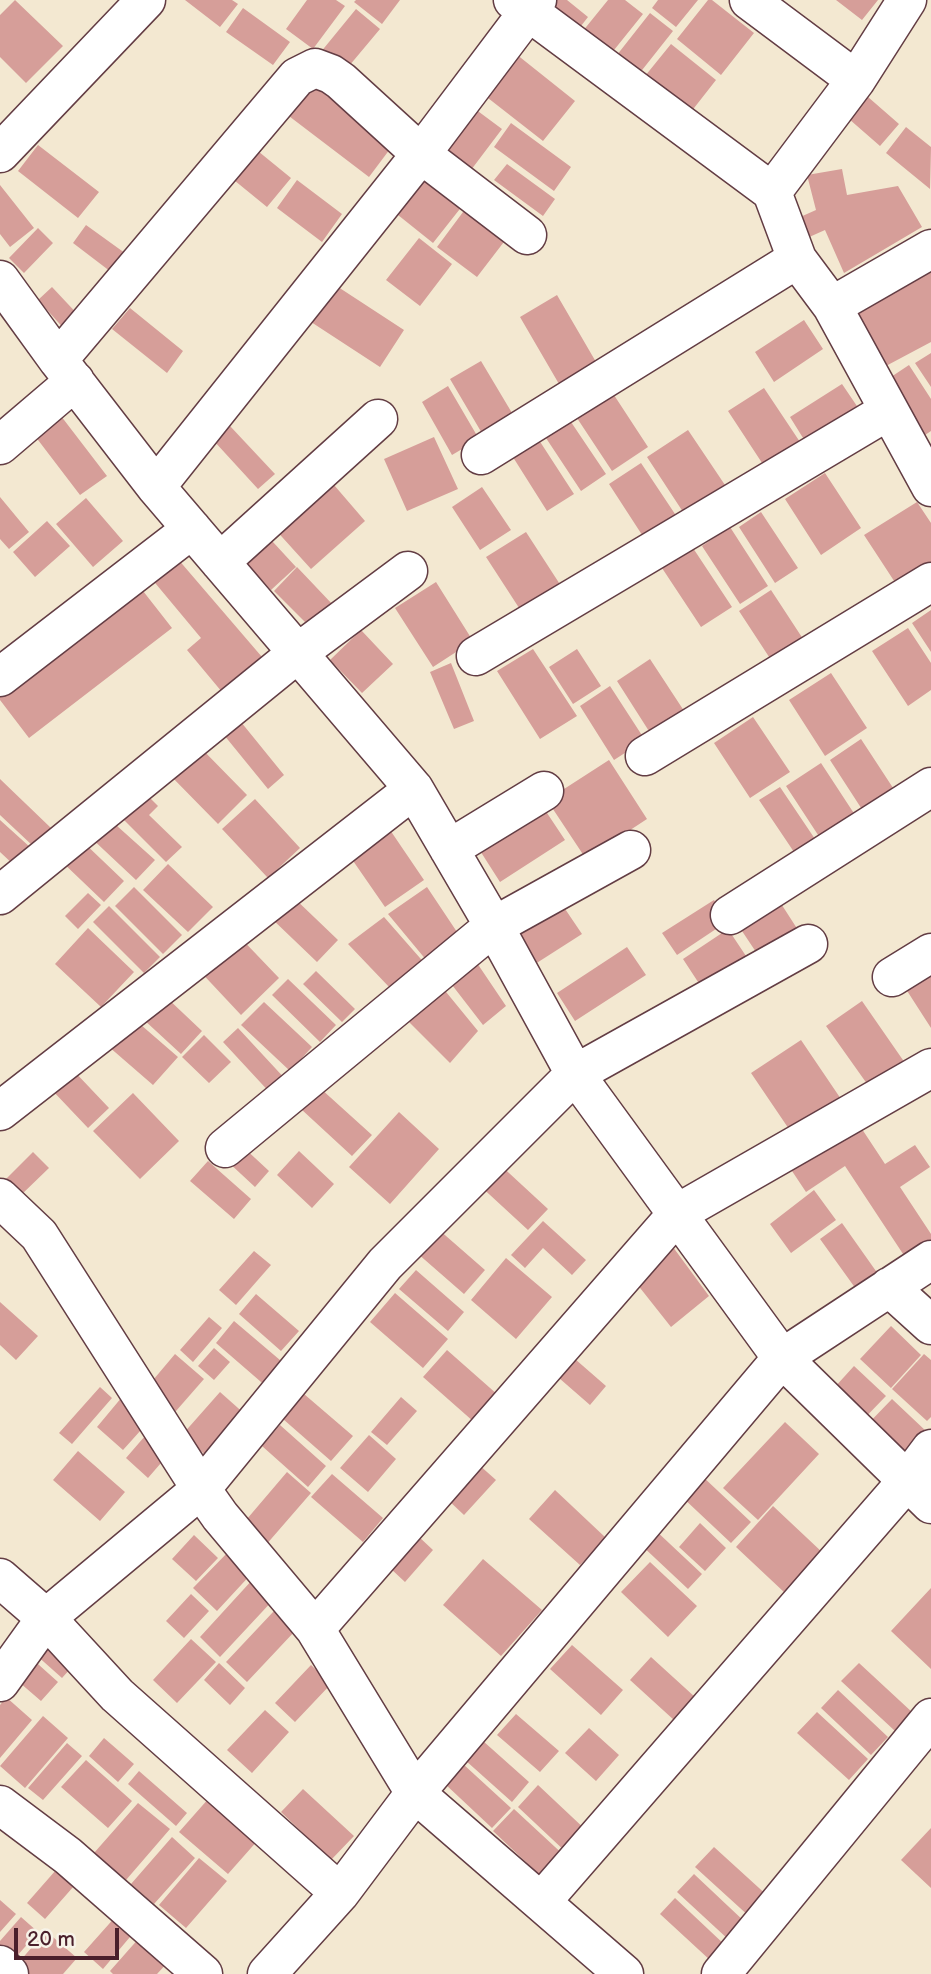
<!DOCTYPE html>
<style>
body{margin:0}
#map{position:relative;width:931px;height:1974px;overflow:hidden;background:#f3e8d1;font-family:"Balsamiq Sans",sans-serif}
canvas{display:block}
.scale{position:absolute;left:14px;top:1928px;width:105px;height:32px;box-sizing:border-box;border:4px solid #4a1f2b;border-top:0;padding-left:9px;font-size:21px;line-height:24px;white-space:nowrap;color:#4a1f2b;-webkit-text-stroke:5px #f7f3e8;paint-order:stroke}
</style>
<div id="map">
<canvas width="931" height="1974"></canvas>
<div class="scale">20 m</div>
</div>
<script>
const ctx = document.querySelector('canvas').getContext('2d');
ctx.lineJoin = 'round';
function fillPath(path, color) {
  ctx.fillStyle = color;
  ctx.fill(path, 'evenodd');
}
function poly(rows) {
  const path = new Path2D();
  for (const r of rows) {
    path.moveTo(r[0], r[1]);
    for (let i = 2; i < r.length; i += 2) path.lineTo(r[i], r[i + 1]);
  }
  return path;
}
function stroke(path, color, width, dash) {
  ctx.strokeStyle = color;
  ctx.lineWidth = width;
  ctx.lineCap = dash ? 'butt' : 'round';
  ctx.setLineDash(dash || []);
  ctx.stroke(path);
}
fillPath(poly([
 [15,0,63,46,26,83,0,57,0,15],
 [185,0,232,0,238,4,220,27],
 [307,0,336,0,345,6,313,49,286,29],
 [356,0,400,0,382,24,354,2],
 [551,0,567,0,588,17,574,35,542,11],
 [608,0,625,0,643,14,606,60,578,37],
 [658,0,698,0,676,27,652,8],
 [708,0,712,0,754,33,721,75,677,39],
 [836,0,878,0,862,20],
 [243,8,290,42,273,65,226,32],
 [356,9,380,29,344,72,320,53],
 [650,13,673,31,635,79,613,60],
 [671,44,716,80,687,117,641,81],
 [511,50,575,101,543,141,479,91],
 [306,78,393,145,369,177,281,110],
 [860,90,899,124,880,146,841,112],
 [467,103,502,129,471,170,436,143],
 [511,123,571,167,554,191,494,147],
 [906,127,931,147,930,189,886,153],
 [38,145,99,192,78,218,18,171],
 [253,147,291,178,267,207,229,176],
 [507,164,555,199,543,216,494,180],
 [842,169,847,195,898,186,922,227,844,273,825,230,807,238,798,218,816,210,807,175],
 [423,174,463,205,433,243,393,211],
 [297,180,342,214,322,242,277,208],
 [0,185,34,228,10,247,0,234],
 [469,204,510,234,477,277,437,247],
 [86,225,129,256,115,275,73,243],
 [38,228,53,243,24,273,9,258],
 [419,238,452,264,420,306,386,280],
 [931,265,931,342,884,367,852,308],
 [332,283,404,330,380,367,308,320],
 [52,287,82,319,67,332,38,300],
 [557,295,596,362,559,384,520,317],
 [130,308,183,351,167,373,112,329],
 [804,320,823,349,774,382,755,352],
 [931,353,931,387,915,363],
 [481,361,515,418,483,435,450,379],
 [909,365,931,399,931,431,922,437,885,381],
 [842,384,861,412,808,446,790,417],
 [448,386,479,439,452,455,422,402],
 [764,388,802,445,766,469,728,411],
 [612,392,648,447,612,471,575,415],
 [61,416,107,476,80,495,35,436],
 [571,422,606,474,581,491,546,438],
 [230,426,275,474,258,489,214,441],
 [688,430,727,488,685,515,647,457],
 [434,437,458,489,407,511,384,459],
 [537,437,574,494,547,511,511,454],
 [641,463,679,520,646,541,609,484],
 [825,473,861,528,821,555,785,499],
 [328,478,365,521,311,569,273,527],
 [482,487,511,530,480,550,452,507],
 [0,497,29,532,9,549,0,539],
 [86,498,123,541,93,567,56,524],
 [917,502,931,523,931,570,900,590,864,535],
 [761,512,798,568,775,583,739,527],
 [47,521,70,546,35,577,13,552],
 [730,527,768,586,740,604,702,546],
 [261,529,296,567,271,590,236,552],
 [526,532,563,589,523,614,486,557],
 [693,548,732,607,701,627,662,568],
 [171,551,268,664,227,698,187,650,201,638,146,572],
 [297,567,334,606,311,628,274,591],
 [136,582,172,628,29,738,0,700,0,688],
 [436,582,473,641,433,667,395,608],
 [771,590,807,645,775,666,739,611],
 [931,610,931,652,912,623],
 [908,628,931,663,931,690,908,706,872,651],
 [361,630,393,664,362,693,330,660],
 [533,649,577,716,540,739,497,671],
 [577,649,601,686,573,704,549,667],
 [650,659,688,717,654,739,617,681],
 [451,663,474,721,454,729,430,672],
 [831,673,867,728,825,756,789,700],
 [610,686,645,740,614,760,580,706],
 [753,717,790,772,750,798,714,743],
 [241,722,284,775,268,789,224,735],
 [861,739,897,794,865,814,830,760],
 [197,744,247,795,218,824,167,772],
 [609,760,647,819,586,859,547,800],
 [821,763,857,818,822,841,786,786],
 [0,779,51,828,33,846,0,815],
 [780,787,815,839,794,852,759,800],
 [140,788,158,806,149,815,182,847,166,862,116,812],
 [255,799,300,848,268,878,222,829],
 [541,804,565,840,500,882,477,846],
 [106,816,155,860,136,880,88,835],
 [0,820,31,848,15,866,0,852],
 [388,827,424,880,385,907,349,855],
 [79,838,124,881,104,902,59,859],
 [168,864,213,907,188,932,143,890],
 [134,887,182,935,163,954,115,906],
 [427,887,465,944,432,967,388,914],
 [88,893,101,905,78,929,65,916],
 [291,895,338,940,317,962,270,917],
 [778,899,798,930,758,955,738,925],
 [559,900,582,934,532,966,510,932],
 [714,900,728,921,677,955,662,933],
 [109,906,160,957,144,973,93,922],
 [384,917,427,966,391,989,348,944],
 [88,928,134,972,101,1007,55,964],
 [728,929,746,956,700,985,683,959],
 [234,931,279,978,241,1015,196,967],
 [627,947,646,975,575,1021,557,993],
 [477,963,506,1006,483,1025,449,981],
 [316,971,355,1009,342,1022,303,984],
 [931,972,931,1028,902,983],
 [288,979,336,1025,320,1042,272,995],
 [442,987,478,1031,450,1063,405,1018],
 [165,996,202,1031,181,1054,143,1019],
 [862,1001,905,1063,870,1088,826,1026],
 [264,1002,312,1047,290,1071,241,1025],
 [133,1018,178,1057,153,1085,108,1046],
 [238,1028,288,1082,273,1096,223,1042],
 [204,1035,231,1062,209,1083,182,1057],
 [801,1040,843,1102,793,1135,751,1073],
 [72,1069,109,1108,88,1128,51,1089],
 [320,1088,372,1135,352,1156,301,1109],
 [133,1093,179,1141,140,1179,93,1131],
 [399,1112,439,1149,390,1204,349,1167],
 [858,1123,885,1164,915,1145,930,1167,900,1187,931,1234,931,1244,907,1260,845,1166,806,1192,790,1168],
 [241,1145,269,1171,255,1187,227,1161],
 [299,1151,334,1184,312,1208,277,1175],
 [33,1152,49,1168,20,1196,5,1180],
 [208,1161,251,1199,234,1219,190,1181],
 [496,1161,548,1209,528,1230,477,1183],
 [814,1190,836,1220,791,1253,770,1224],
 [543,1221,586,1260,572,1275,543,1248,525,1268,511,1255],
 [842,1223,883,1281,861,1296,820,1239],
 [438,1229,485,1270,464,1294,417,1253],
 [670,1243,709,1296,671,1327,633,1279],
 [254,1251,271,1265,236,1305,219,1290],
 [506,1258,552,1297,516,1339,471,1300],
 [416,1270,464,1312,448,1331,399,1289],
 [395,1293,448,1339,423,1368,370,1322],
 [256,1294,299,1331,281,1351,239,1314],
 [0,1302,38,1336,16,1360,0,1345],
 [209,1317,222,1328,193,1362,180,1350],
 [234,1321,287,1366,268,1388,216,1343],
 [891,1326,921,1355,891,1388,860,1359],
 [214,1348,230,1362,214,1380,198,1366],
 [447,1350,498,1395,474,1422,423,1377],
 [175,1354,204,1379,169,1419,143,1392],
 [924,1354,931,1360,931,1417,927,1421,892,1389],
 [575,1359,606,1386,590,1405,559,1378],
 [854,1366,886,1396,855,1428,824,1399],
 [100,1387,112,1398,72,1444,59,1433],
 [220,1392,247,1416,209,1458,182,1435],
 [304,1394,353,1436,331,1461,283,1419],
 [122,1397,150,1420,123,1450,97,1427],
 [401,1397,417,1411,387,1445,371,1432],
 [892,1399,927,1432,899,1462,864,1428],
 [785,1422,819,1454,758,1520,723,1488],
 [280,1425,326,1466,308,1487,262,1446],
 [369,1435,396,1459,368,1492,340,1468],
 [145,1436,167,1456,148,1478,126,1458],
 [78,1451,125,1492,100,1521,53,1480],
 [478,1464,496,1480,464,1515,447,1499],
 [287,1472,311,1493,265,1546,241,1526],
 [332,1474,383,1518,363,1542,311,1497],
 [701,1475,751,1522,731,1543,681,1496],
 [555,1490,606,1538,580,1565,529,1519],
 [773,1506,823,1553,785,1593,736,1547],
 [700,1523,726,1548,705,1571,679,1547],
 [653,1528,702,1574,688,1589,639,1543],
 [194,1535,218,1558,196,1581,172,1559],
 [418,1536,433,1550,405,1582,390,1568],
 [231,1549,254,1571,217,1611,193,1588],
 [483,1559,542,1610,501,1656,443,1605],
 [650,1562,697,1606,668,1637,621,1592],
 [254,1578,275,1598,220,1657,200,1637],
 [931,1588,931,1669,891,1631],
 [191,1594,209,1611,184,1638,166,1621],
 [274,1611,295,1631,247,1682,226,1662],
 [52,1633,80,1658,62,1678,35,1654],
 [191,1639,216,1662,177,1703,153,1680],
 [572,1645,623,1690,601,1715,550,1669],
 [29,1656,58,1682,41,1701,12,1676],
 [651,1657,707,1708,686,1731,630,1680],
 [219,1663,245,1688,230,1705,204,1680],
 [859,1663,913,1713,895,1731,841,1681],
 [311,1665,331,1684,295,1722,275,1703],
 [838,1690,888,1737,871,1755,821,1708],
 [6,1697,32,1720,0,1758,0,1705],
 [265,1710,289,1732,252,1773,227,1750],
 [817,1712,868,1759,849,1780,797,1733],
 [516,1714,559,1751,540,1772,497,1735],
 [43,1716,68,1738,25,1788,0,1766],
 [589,1728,619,1755,596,1781,565,1753],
 [104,1738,134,1764,118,1782,89,1756],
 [483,1741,529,1782,512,1802,465,1760],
 [67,1743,82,1756,43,1800,28,1788],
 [86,1760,132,1801,108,1828,61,1787],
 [463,1764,511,1808,492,1828,444,1783],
 [139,1771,187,1813,176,1826,128,1784],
 [538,1785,588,1832,568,1854,518,1807],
 [217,1789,266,1831,228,1874,179,1832],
 [303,1789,354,1836,331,1860,281,1812],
 [138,1803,170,1829,126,1880,94,1853],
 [514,1809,568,1859,547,1882,493,1831],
 [931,1828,931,1888,901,1860],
 [172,1837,195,1858,154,1904,131,1884],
 [714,1847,770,1898,751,1918,695,1867],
 [199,1858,227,1881,186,1928,159,1905],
 [63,1862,81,1878,45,1919,27,1903],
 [694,1874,746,1923,729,1940,677,1892],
 [675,1898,726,1946,711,1961,660,1914],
 [0,1900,16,1914,0,1932],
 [117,1915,135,1931,103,1969,84,1952],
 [21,1917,38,1932,10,1964,0,1956,0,1941],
 [46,1931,77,1958,63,1974,19,1974,13,1969],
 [140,1937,168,1962,157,1974,113,1974,110,1971]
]), '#d69e99');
const minor = poly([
 [513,0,772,192,797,259,832,306,931,487],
 [749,0,856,80],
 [0,153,146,0],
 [772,192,856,80,907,0],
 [0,280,58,360,156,487,414,789,494,926,575,1074,782,1358,931,1504],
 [832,306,931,249],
 [58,360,297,77,315,68,331,74,341,81,421,154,527,235],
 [0,445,75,381],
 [481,455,797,259],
 [156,487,421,154,537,0],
 [220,562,378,419],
 [476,656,888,411],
 [0,677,192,529],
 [645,756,931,582],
 [449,849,544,791],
 [0,895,299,652,408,571],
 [730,915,931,787],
 [892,977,931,953],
 [0,1111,414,789],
 [225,1148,494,926,631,850],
 [0,1198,39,1235,201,1489,220,1516,315,1629,415,1793,624,1974],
 [889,1287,931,1325],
 [0,1578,46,1618,117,1695,340,1893],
 [315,1629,678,1213,931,1068],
 [0,1682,46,1618,201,1489,385,1264,575,1074,808,944],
 [0,1805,68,1856,203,1974],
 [541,1902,907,1481,931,1449],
 [0,1965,9,1974],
 [267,1974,340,1893,415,1793,782,1358,931,1260],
 [721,1974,931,1718]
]);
stroke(minor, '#633d44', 41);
stroke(minor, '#fff', 38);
</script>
